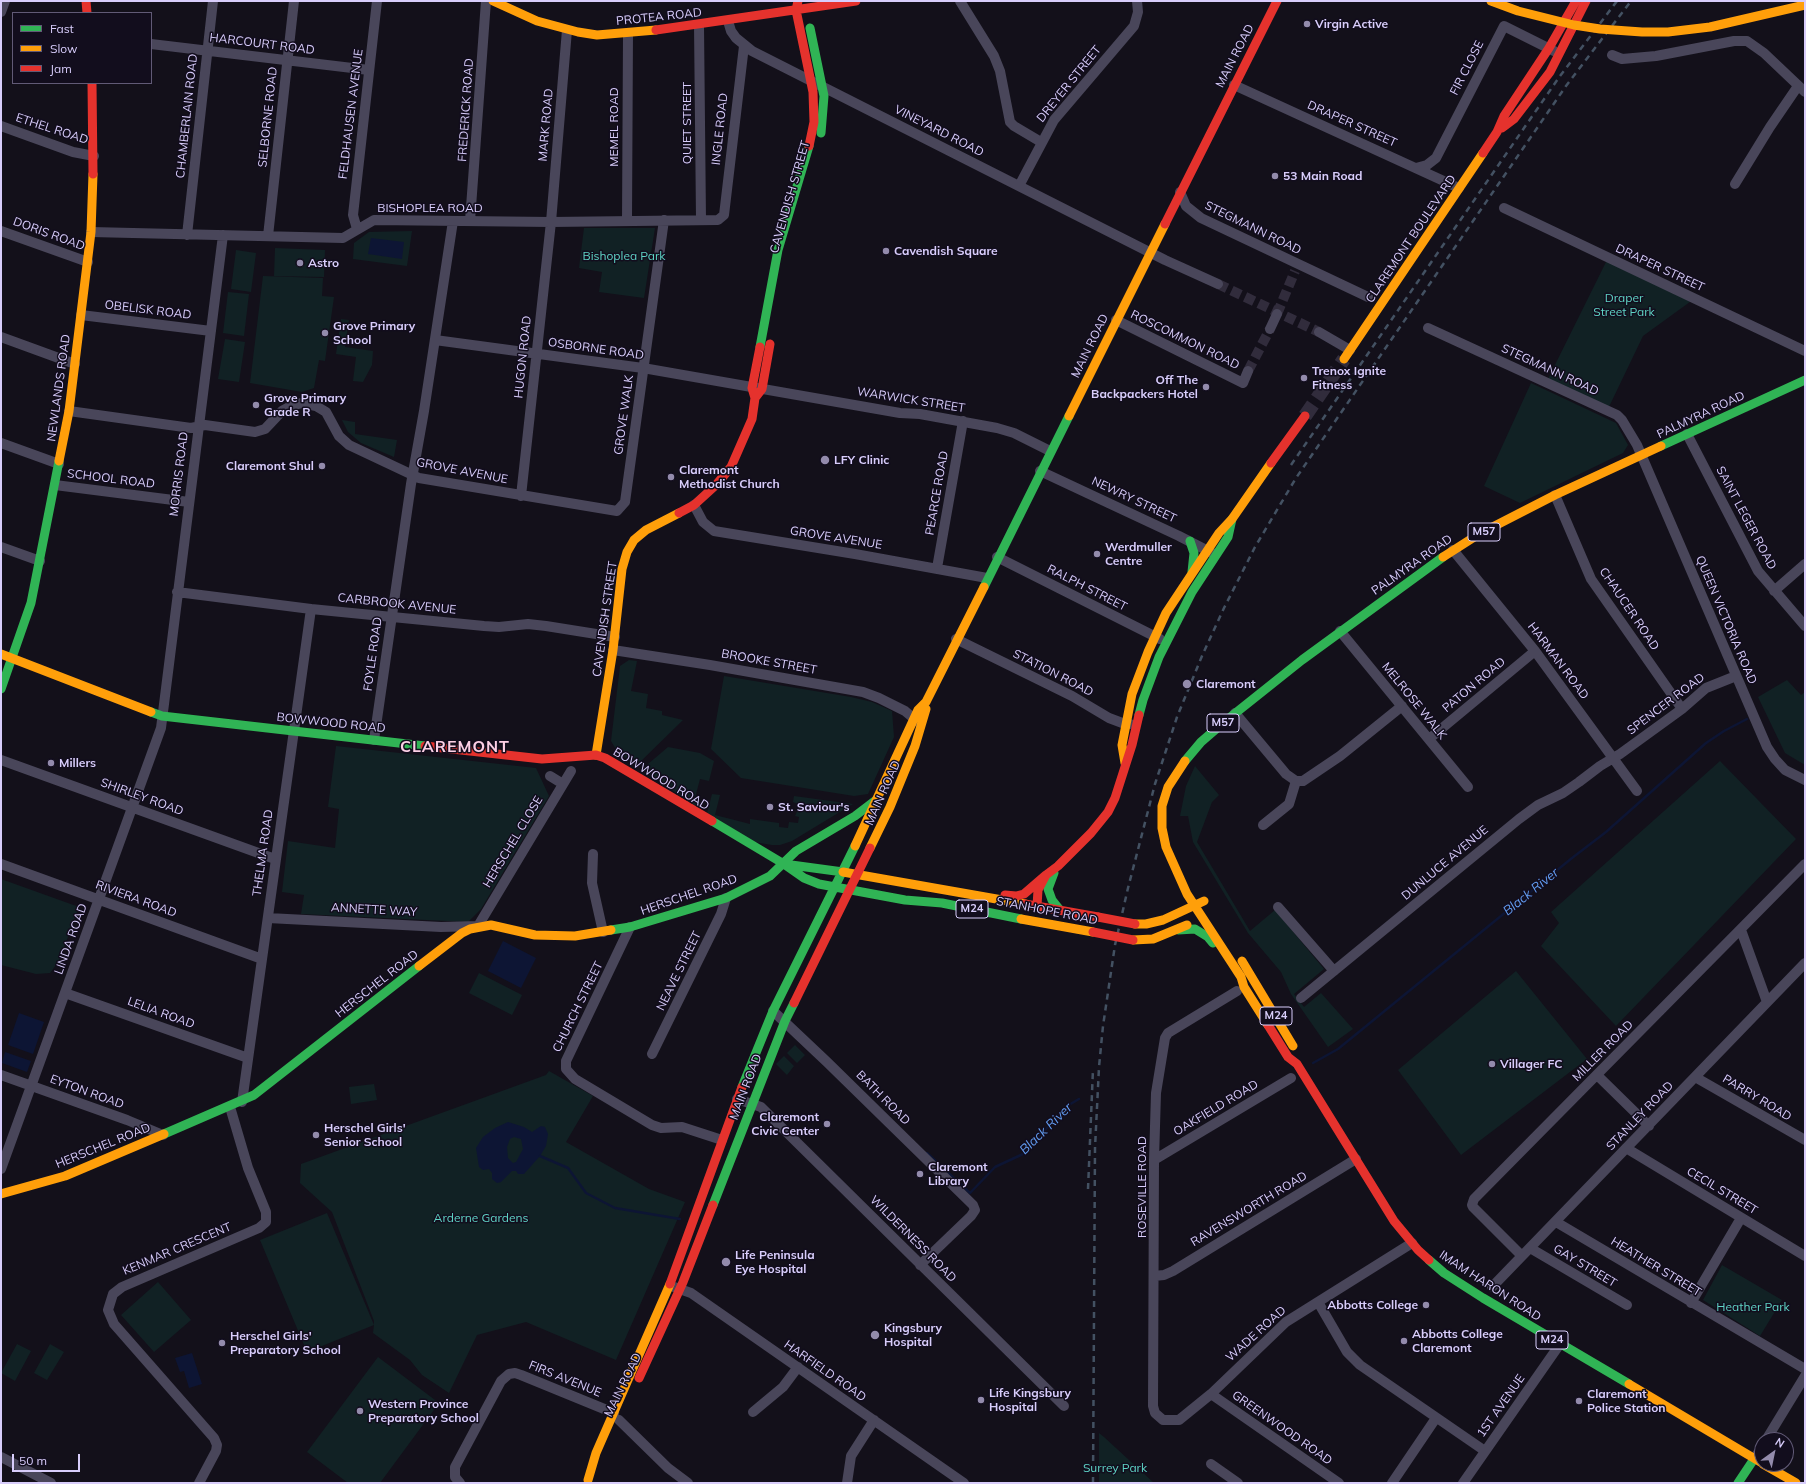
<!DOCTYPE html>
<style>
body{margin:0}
#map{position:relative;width:1806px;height:1484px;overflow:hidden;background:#13101a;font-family:Mulish,sans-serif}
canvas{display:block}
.frame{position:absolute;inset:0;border:2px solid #d8cdfb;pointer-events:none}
.legend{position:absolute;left:12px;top:12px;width:140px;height:72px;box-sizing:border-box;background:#120d1d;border:1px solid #615a76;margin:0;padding:5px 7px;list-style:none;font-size:12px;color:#d8cdfb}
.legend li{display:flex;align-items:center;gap:8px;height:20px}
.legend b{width:20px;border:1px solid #615a76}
.north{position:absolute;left:1754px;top:1432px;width:40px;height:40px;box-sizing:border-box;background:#120d1d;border:1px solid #615a76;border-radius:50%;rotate:33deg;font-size:11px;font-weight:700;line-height:16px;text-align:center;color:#d8cdfb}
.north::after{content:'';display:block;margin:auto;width:14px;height:18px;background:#938bac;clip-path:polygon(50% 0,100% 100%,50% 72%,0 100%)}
.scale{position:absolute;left:12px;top:1454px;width:68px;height:18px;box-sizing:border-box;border:2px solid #d8cdfb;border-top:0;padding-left:5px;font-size:12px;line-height:14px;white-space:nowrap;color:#d8cdfb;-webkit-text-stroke:3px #120d1d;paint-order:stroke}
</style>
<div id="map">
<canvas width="1806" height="1484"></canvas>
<div class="frame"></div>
<ul class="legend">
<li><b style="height:5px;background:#30b455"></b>Fast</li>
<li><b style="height:5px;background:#ff9f0a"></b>Slow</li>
<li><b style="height:5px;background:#e5322d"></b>Jam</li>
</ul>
<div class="north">N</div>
<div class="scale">50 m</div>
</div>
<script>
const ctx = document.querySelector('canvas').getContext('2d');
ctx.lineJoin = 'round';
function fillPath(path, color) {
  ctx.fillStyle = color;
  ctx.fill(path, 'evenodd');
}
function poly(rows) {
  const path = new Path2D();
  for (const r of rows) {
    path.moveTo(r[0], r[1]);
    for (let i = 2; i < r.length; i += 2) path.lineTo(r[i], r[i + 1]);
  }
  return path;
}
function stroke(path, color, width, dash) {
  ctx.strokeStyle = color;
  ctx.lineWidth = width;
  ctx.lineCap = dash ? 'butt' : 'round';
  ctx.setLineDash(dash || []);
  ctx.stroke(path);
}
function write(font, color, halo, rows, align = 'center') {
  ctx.font = font + ' Mulish,sans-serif';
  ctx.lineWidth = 3;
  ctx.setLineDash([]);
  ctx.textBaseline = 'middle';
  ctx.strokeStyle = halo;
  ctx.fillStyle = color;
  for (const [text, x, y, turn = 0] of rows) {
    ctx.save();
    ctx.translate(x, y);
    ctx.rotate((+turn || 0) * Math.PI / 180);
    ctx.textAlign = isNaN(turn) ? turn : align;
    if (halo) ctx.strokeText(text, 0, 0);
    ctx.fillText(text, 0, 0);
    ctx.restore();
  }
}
fillPath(poly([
 [584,228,655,228,644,298,599,292,602,272,579,268],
 [412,231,407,266,353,259,354,243,369,232],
 [275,248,325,250,324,277,274,276],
 [236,250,256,253,251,292,231,289],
 [1608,258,1694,299,1643,336,1607,411,1546,383],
 [263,276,323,278,322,296,334,297,325,361,319,360,314,388,302,392,250,383],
 [228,292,249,294,244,336,223,333],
 [341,319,349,320,345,347,373,351,372,365,363,382,353,381,356,357,336,354],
 [225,339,245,342,239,382,218,379],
 [1531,383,1616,423,1628,445,1623,453,1520,503,1484,486],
 [342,420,355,422,355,434,397,440,394,457,361,443,348,432],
 [629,660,637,661,631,691,648,694,646,708,662,711,662,715,683,720,636,766,617,751,611,741,620,666],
 [724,676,851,697,872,702,892,711,894,737,868,794,854,796,741,778,711,749],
 [1787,680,1801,695,1805,692,1805,765,1785,753,1758,697],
 [336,746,536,768,549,796,481,909,468,922,301,914,304,895,282,892,288,841,335,848,339,809,328,807],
 [668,747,700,753,714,761,709,781,700,779,695,798,700,800,696,806,641,770],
 [1720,761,1796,839,1616,1026,1541,946,1559,923,1551,912],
 [1195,766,1219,795,1212,802,1197,842,1250,931,1275,910,1324,969,1294,994,1304,1007,1321,993,1353,1029,1328,1047,1291,994,1281,972,1248,933,1193,842,1188,816,1180,816,1186,786],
 [712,794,720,795,715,815,750,824,750,819,779,823,779,827,788,828,789,822,798,823,799,817,795,816,800,805,793,802,794,796,853,804,792,841,780,845,772,845,754,842,707,813],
 [1,879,79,907,59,961,50,973,36,974,1,965],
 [1516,971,1587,1059,1461,1155,1398,1070],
 [479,973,522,995,512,1015,469,993],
 [795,1045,805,1055,797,1063,787,1053],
 [784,1056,794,1066,787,1075,776,1064],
 [549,1071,593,1096,566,1142,649,1189,685,1202,616,1360,526,1322,477,1335,449,1393,422,1375,410,1360,373,1333,374,1325,307,1352,260,1240,327,1213,374,1325,374,1321,332,1212,300,1183,301,1164,546,1075],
 [374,1084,377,1100,351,1104,349,1087],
 [1722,1265,1782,1300,1760,1336,1703,1300],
 [158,1282,191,1320,154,1352,121,1315],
 [17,1344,31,1351,15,1381,1,1373],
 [50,1344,64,1352,47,1380,34,1373],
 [378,1357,439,1403,380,1483,348,1483,307,1452],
 [1099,1433,1104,1437,1154,1483,1099,1483]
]), '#112124');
fillPath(poly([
 [371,238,404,242,402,259,368,254],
 [503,941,536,958,521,988,488,971],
 [19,1013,44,1022,33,1054,8,1045],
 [5,1052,31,1061,27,1072,2,1063],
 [508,1122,524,1127,532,1132,541,1126,545,1127,548,1134,546,1146,540,1156,524,1174,518,1174,516,1171,512,1171,501,1182,497,1183,492,1179,492,1173,489,1169,483,1170,479,1167,476,1148,483,1137,495,1128],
 [514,1137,521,1139,523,1149,516,1162,513,1163,508,1158,507,1147,510,1139],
 [192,1353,202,1384,189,1388,184,1371,180,1372,175,1358]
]), '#0d1534');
stroke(poly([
 [1313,1063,1338,1049,1572,858,1606,832,1706,743,1724,731,1747,719],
 [927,1153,970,1193,995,1167,1023,1154,1067,1106,1079,1099],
 [540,1156,568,1168,586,1193,615,1208,680,1219]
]), '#0d1534', 2.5);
stroke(poly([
 [1218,284,1319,332],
 [1277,314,1295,271],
 [1248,371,1270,329]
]), '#312c3c', 10, [10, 5]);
stroke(poly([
 [1305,416,1344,359]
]), '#312c3c', 14, [14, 7]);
stroke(poly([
 [960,1,994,56,1000,71,1010,122,1014,126,1041,142],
 [1,12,5,1],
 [728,21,731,31,736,38,752,51,1165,260,1218,284],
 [699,25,701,220],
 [151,44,369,70],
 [1612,55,1622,59,1656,56,1734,41,1747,41,1764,53,1805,92],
 [1234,85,1459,188],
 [1,126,73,152,94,156],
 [1416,168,1427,165,1436,158,1504,26,1554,51],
 [1735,184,1770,127,1798,86],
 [1019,186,1054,120,1134,26,1138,12,1137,1],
 [1180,192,1186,206,1201,218,1368,297],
 [1504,208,1805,351],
 [627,220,628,34],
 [470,221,486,1],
 [357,229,353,215,377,1],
 [1,231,88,262],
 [91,232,343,238,374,220,551,222,718,220,724,215,744,46],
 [187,235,213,1],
 [268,236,294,1],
 [81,315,211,331],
 [1116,320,1243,383,1248,371],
 [1428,328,1617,415,1622,420,1637,445,1767,747,1775,759,1785,770,1805,780],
 [1270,329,1277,314],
 [1319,332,1350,350],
 [1,337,75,364],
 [435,340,643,368,900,413,920,414,997,428,1014,433,1050,451],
 [69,411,191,428,205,425,255,432,265,429,282,411,293,405,302,403,316,406,326,412,339,436,349,445,419,478,617,511,625,502,664,220],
 [1687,434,1758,571,1805,626],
 [1,443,59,464],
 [1040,471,1179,536,1214,554],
 [55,485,189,502],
 [1555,495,1591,579,1682,709],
 [521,496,551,222,567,30],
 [694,505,703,522,714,531,855,554,987,578],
 [1,547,40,561],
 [1453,550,1535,651,1637,791],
 [997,557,1160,639],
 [937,568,963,421],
 [1774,591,1805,564],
 [177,592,311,609,484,626,499,627,528,624,546,626,615,637],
 [1340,631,1468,787],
 [956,639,1072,696,1109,718,1125,724,1130,724],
 [613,650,710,665,863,692,879,698,905,711,918,722],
 [1235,713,1286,774,1296,781,1303,781,1340,756,1402,706],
 [1429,739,1535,651],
 [374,740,411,484,424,411,453,221],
 [1,760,275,859],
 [550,776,563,784],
 [1263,825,1289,804,1296,781],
 [593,854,592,883,603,932],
 [1,864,262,959],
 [1278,907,1334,971],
 [268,918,441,927,478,926,571,771],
 [630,927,566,1061,566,1069,575,1079,652,1125,661,1128,682,1127,722,1140],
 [1741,930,1767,1002],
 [1237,991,1168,1033,1165,1038,1156,1093,1154,1160,1153,1406,1155,1413,1163,1420,1179,1420,1211,1394,1286,1322,1412,1243],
 [65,993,248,1058],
 [1301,998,1519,819,1538,805,1563,793,1579,782,1600,766,1620,754,1682,709,1706,688,1736,676],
 [773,1011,827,1062,973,1205,975,1210,971,1216,920,1265],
 [652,1054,721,914,726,898],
 [1,1075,127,1120,163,1135],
 [1597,1075,1649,1126],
 [1695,1077,1805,1140],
 [737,1099,761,1107,1064,1406],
 [242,1102,311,609],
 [1626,1148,1805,1256],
 [1154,1160,1291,1078],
 [1,1169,161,728,223,235],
 [1556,1222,1805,1369],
 [1530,1248,1627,1305],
 [1522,1256,1473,1207,1472,1205,1474,1199,1805,864],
 [1154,1276,1164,1275,1173,1271,1356,1159],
 [674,1287,691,1293,964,1483],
 [1492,1287,1805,963],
 [1318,1302,1347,1352,1360,1365,1485,1451],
 [1691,1303,1741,1218],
 [1211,1394,1339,1483],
 [753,1412,783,1387,798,1367],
 [619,1420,668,1468,688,1483],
 [1766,1440,1805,1376],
 [1,1457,51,1483],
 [1754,1459,1762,1447],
 [1211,1464,1238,1483],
 [199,1483,216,1451,217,1445,214,1438,114,1324,108,1310,113,1294,122,1287,259,1228,266,1222,266,1212,248,1168,230,1107],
 [460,1483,455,1477,455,1467,501,1381,509,1374,515,1373,521,1375,614,1413],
 [847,1483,851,1456,874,1420],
 [1392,1483,1436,1418],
 [1463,1483,1560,1344]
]), '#49465a', 10);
stroke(poly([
 [810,28,824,96,821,133],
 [760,347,778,250,809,146],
 [1661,446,1805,380],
 [1190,541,1194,553,1192,572],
 [984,587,1069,416],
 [1,689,31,603,59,461],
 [151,712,162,716,425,746],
 [1139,715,1143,700,1159,657,1192,592,1228,537,1232,519],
 [1185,761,1201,742,1223,723,1302,660,1443,557],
 [712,821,784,864,804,878,819,884,835,887],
 [784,864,843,872],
 [1054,873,1048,889,1052,900,1060,910],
 [835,887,905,900,942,903,1021,919],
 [611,930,630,927,726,898,770,876,796,851,855,816,876,800],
 [1178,930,1195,929,1208,937,1213,943],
 [742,1087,773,1011,855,846],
 [164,1134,254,1095,419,966],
 [713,1205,785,1021,794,1003],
 [1429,1260,1444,1273,1483,1298,1629,1384],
 [1738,1483,1754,1459]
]), '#30b455', 9);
stroke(poly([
 [493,1,537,21,578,32,597,35,656,30],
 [1344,359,1483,153],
 [1069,416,1165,224],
 [59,461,69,411,91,232,93,174],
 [1443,557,1479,534,1555,495,1661,446],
 [1,654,151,712],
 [596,755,613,650,622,569,627,552,634,540,646,530,679,513],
 [1185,761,1168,787,1162,806,1162,828,1166,847,1187,894,1241,977,1244,987,1268,1025],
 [1125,763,1122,745,1132,694,1148,652,1166,613,1219,533,1232,519,1271,463],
 [855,846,918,710,926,702,984,587],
 [870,848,890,807,915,746,926,709],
 [843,872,1025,904],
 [1021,919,1093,932],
 [1135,924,1146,924,1163,920,1204,901],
 [1133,940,1153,939,1187,925],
 [1242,961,1293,1046],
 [419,966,462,933,470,929,491,925,535,935,575,936,611,930],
 [1,1194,65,1176,164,1134],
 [1629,1384,1762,1463],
 [1763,1464,1796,1483],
 [588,1480,596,1453,670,1284]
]), '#ff9f0a', 9);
stroke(poly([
 [86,1,87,13],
 [798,1,796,10,813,92,814,122,809,146],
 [656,30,856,1],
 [92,83,93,174],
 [1502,128,1514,119,1550,72,1586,1],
 [1483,153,1497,132,1504,116,1549,48,1576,1],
 [1165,224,1277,1],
 [755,398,762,389,770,344],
 [1271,463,1305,416],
 [679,513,694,505,716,485,731,467,752,419,755,398,752,388,760,347],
 [425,746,542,759,596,755,605,758,712,821],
 [1005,895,1016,896,1024,894,1046,875],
 [1025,904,1098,917],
 [1037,906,1038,890,1046,875,1058,866,1091,833,1108,812,1115,798,1132,745,1139,715],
 [794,1003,870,848],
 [1268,1025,1288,1057,1297,1064,1394,1221,1418,1250,1429,1260],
 [670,1284,742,1087],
 [639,1378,683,1282,713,1205]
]), '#e5322d', 9);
stroke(poly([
 [1291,465,1560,76,1617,1],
 [1088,1189,1093,1069],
 [1093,1483,1095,1148,1099,1067,1103,1026,1115,945,1128,888,1155,784,1177,717,1202,656,1224,608,1255,547,1296,478,1566,86,1631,1]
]), '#435162', 2.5, [6, 5]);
stroke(poly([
 [1491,1,1518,11,1574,25,1600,29,1642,32,1668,32,1710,27,1805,5]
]), '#ff9f0a', 9);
stroke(poly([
 [1098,917,1135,924],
 [1093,932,1133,940]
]), '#e5322d', 9);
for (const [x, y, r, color] of [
 [1307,24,4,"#938bac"],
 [1275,176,4,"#938bac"],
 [886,251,4,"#938bac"],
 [300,263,4,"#938bac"],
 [325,333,4,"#938bac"],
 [1304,378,4,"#938bac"],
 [1206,387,4,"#938bac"],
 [256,405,4,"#938bac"],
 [825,460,5,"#938bac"],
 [322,466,4,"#938bac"],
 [671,477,4,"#938bac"],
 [1097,554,4,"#938bac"],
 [1187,684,5,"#938bac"],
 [51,763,4,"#938bac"],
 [770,807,4,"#938bac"],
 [1492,1064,4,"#938bac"],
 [827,1124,4,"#938bac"],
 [316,1135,4,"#938bac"],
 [920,1174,4,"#938bac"],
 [726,1262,5,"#938bac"],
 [1426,1305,4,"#938bac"],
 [875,1335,5,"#938bac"],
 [1404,1341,4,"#938bac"],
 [222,1343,4,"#938bac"],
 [981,1400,4,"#938bac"],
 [1579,1401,4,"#938bac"],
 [360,1411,4,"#938bac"]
]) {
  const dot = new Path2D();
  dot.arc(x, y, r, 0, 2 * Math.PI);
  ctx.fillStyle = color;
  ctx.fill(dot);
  stroke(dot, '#120d1d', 1.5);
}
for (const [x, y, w] of [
 [1484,532,32],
 [1223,723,32],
 [972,909,32],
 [1276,1016,32],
 [1552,1340,32]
]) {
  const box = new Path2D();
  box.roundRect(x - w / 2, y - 9, w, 18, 3);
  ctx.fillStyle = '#120d1d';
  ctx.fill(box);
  stroke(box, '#d8cdfb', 1);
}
write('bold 11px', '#d8cdfb', null, [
 ["M57",1484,532],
 ["M57",1223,723],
 ["M24",972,909],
 ["M24",1276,1016],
 ["M24",1552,1340]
]);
write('12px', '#d8cdfb', '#120d1d', [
 ["PROTEA ROAD",659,17,-6],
 ["HARCOURT ROAD",262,44,7],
 ["MAIN ROAD",1235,56,-63],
 ["FIR CLOSE",1467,68,-63],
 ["DREYER STREET",1069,84,-51],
 ["FREDERICK ROAD",466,110,-86],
 ["FELDHAUSEN AVENUE",351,114,-83],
 ["CHAMBERLAIN ROAD",187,116,-84],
 ["SELBORNE ROAD",268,117,-84],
 ["QUIET STREET",687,123,-90],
 ["DRAPER STREET",1352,124,24],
 ["MARK ROAD",546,125,-85],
 ["MEMEL ROAD",614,127,-90],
 ["ETHEL ROAD",52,129,18],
 ["INGLE ROAD",720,129,-84],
 ["VINEYARD ROAD",939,131,27],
 ["CAVENDISH STREET",790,197,-74],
 ["BISHOPLEA ROAD",430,208],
 ["STEGMANN ROAD",1253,228,26],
 ["DORIS ROAD",49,234,20],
 ["CLAREMONT BOULEVARD",1411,239,-56],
 ["DRAPER STREET",1660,268,25],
 ["OBELISK ROAD",148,310,7],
 ["ROSCOMMON ROAD",1185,340,26],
 ["MAIN ROAD",1090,346,-64],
 ["OSBORNE ROAD",596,349,8],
 ["HUGON ROAD",523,357,-84],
 ["STEGMANN ROAD",1550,370,25],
 ["NEWLANDS ROAD",59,388,-82],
 ["WARWICK STREET",911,400,9],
 ["GROVE WALK",624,415,-82],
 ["PALMYRA ROAD",1701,415,-25],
 ["GROVE AVENUE",462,471,11],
 ["MORRIS ROAD",179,474,-83],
 ["SCHOOL ROAD",111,479,7],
 ["PEARCE ROAD",937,493,-80],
 ["NEWRY STREET",1134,500,25],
 ["SAINT LEGER ROAD",1746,518,62],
 ["GROVE AVENUE",836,538,9],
 ["PALMYRA ROAD",1412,565,-35],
 ["RALPH STREET",1087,588,27],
 ["CARBROOK AVENUE",397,604,6],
 ["CHAUCER ROAD",1629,609,56],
 ["CAVENDISH STREET",605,619,-82],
 ["QUEEN VICTORIA ROAD",1726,620,67],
 ["FOYLE ROAD",373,654,-82],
 ["HARMAN ROAD",1558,661,53],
 ["BROOKE STREET",769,662,10],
 ["STATION ROAD",1053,673,27],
 ["PATON ROAD",1474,685,-40],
 ["MELROSE WALK",1414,701,51],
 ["SPENCER ROAD",1666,704,-37],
 ["BOWWOOD ROAD",331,723,6],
 ["BOWWOOD ROAD",661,779,31],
 ["MAIN ROAD",883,793,-66],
 ["SHIRLEY ROAD",142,797,20],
 ["HERSCHEL CLOSE",513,842,-59],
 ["THELMA ROAD",263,853,-82],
 ["DUNLUCE AVENUE",1445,863,-40],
 ["HERSCHEL ROAD",689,895,-19],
 ["RIVIERA ROAD",136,899,20],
 ["ANNETTE WAY",374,910,3],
 ["STANHOPE ROAD",1047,911,11],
 ["LINDA ROAD",71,939,-70],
 ["NEAVE STREET",679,971,-64],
 ["HERSCHEL ROAD",377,984,-38],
 ["CHURCH STREET",578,1007,-64],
 ["LELIA ROAD",161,1013,20],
 ["MILLER ROAD",1603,1051,-45],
 ["MAIN ROAD",746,1087,-69],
 ["EYTON ROAD",87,1092,20],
 ["BATH ROAD",883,1098,45],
 ["PARRY ROAD",1757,1098,31],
 ["OAKFIELD ROAD",1216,1108,-31],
 ["STANLEY ROAD",1640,1116,-46],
 ["HERSCHEL ROAD",103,1146,-22],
 ["ROSEVILLE ROAD",1142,1187,-90],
 ["CECIL STREET",1722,1191,31],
 ["RAVENSWORTH ROAD",1249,1209,-31],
 ["WILDERNESS ROAD",913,1239,45],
 ["KENMAR CRESCENT",177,1249,-23],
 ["GAY STREET",1585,1266,31],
 ["HEATHER STREET",1656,1267,31],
 ["IMAM HARON ROAD",1490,1286,33],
 ["WADE ROAD",1256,1334,-42],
 ["HARFIELD ROAD",825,1371,35],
 ["FIRS AVENUE",565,1379,22],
 ["MAIN ROAD",623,1385,-64],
 ["1ST AVENUE",1501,1406,-55],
 ["GREENWOOD ROAD",1282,1428,35]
]);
write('bold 12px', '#d8cdfb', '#120d1d', [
 ["Virgin Active",1315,24],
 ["53 Main Road",1283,176],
 ["Cavendish Square",894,251],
 ["Astro",308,263],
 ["Grove Primary",333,326],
 ["School",333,340],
 ["Trenox Ignite",1312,371],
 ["Fitness",1312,385],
 ["Off The",1198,380,"right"],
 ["Backpackers Hotel",1198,394,"right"],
 ["Grove Primary",264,398],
 ["Grade R",264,412],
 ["LFY Clinic",834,460],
 ["Claremont Shul",314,466,"right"],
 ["Claremont",679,470],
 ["Methodist Church",679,484],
 ["Werdmuller",1105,547],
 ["Centre",1105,561],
 ["Claremont",1196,684],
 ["Millers",59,763],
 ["St. Saviour's",778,807],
 ["Villager FC",1500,1064],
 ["Claremont",819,1117,"right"],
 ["Civic Center",819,1131,"right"],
 ["Herschel Girls'",324,1128],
 ["Senior School",324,1142],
 ["Claremont",928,1167],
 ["Library",928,1181],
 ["Life Peninsula",735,1255],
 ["Eye Hospital",735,1269],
 ["Abbotts College",1418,1305,"right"],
 ["Kingsbury",884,1328],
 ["Hospital",884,1342],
 ["Abbotts College",1412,1334],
 ["Claremont",1412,1348],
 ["Herschel Girls'",230,1336],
 ["Preparatory School",230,1350],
 ["Life Kingsbury",989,1393],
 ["Hospital",989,1407],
 ["Claremont",1587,1394],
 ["Police Station",1587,1408],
 ["Western Province",368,1404],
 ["Preparatory School",368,1418]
], 'left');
write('12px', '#5fd5c6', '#120d1d', [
 ["Bishoplea Park",624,256],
 ["Draper",1624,298],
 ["Street Park",1624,312],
 ["Arderne Gardens",481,1218],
 ["Heather Park",1753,1307],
 ["Surrey Park",1115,1468]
]);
write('italic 13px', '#639ef3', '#120d1d', [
 ["Black River",1531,892,-39],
 ["Black River",1046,1129,-44]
]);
ctx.letterSpacing = '1px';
write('bold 16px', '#fbcfe5', '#120d1d', [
 ["CLAREMONT",455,747]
]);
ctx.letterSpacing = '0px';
</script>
